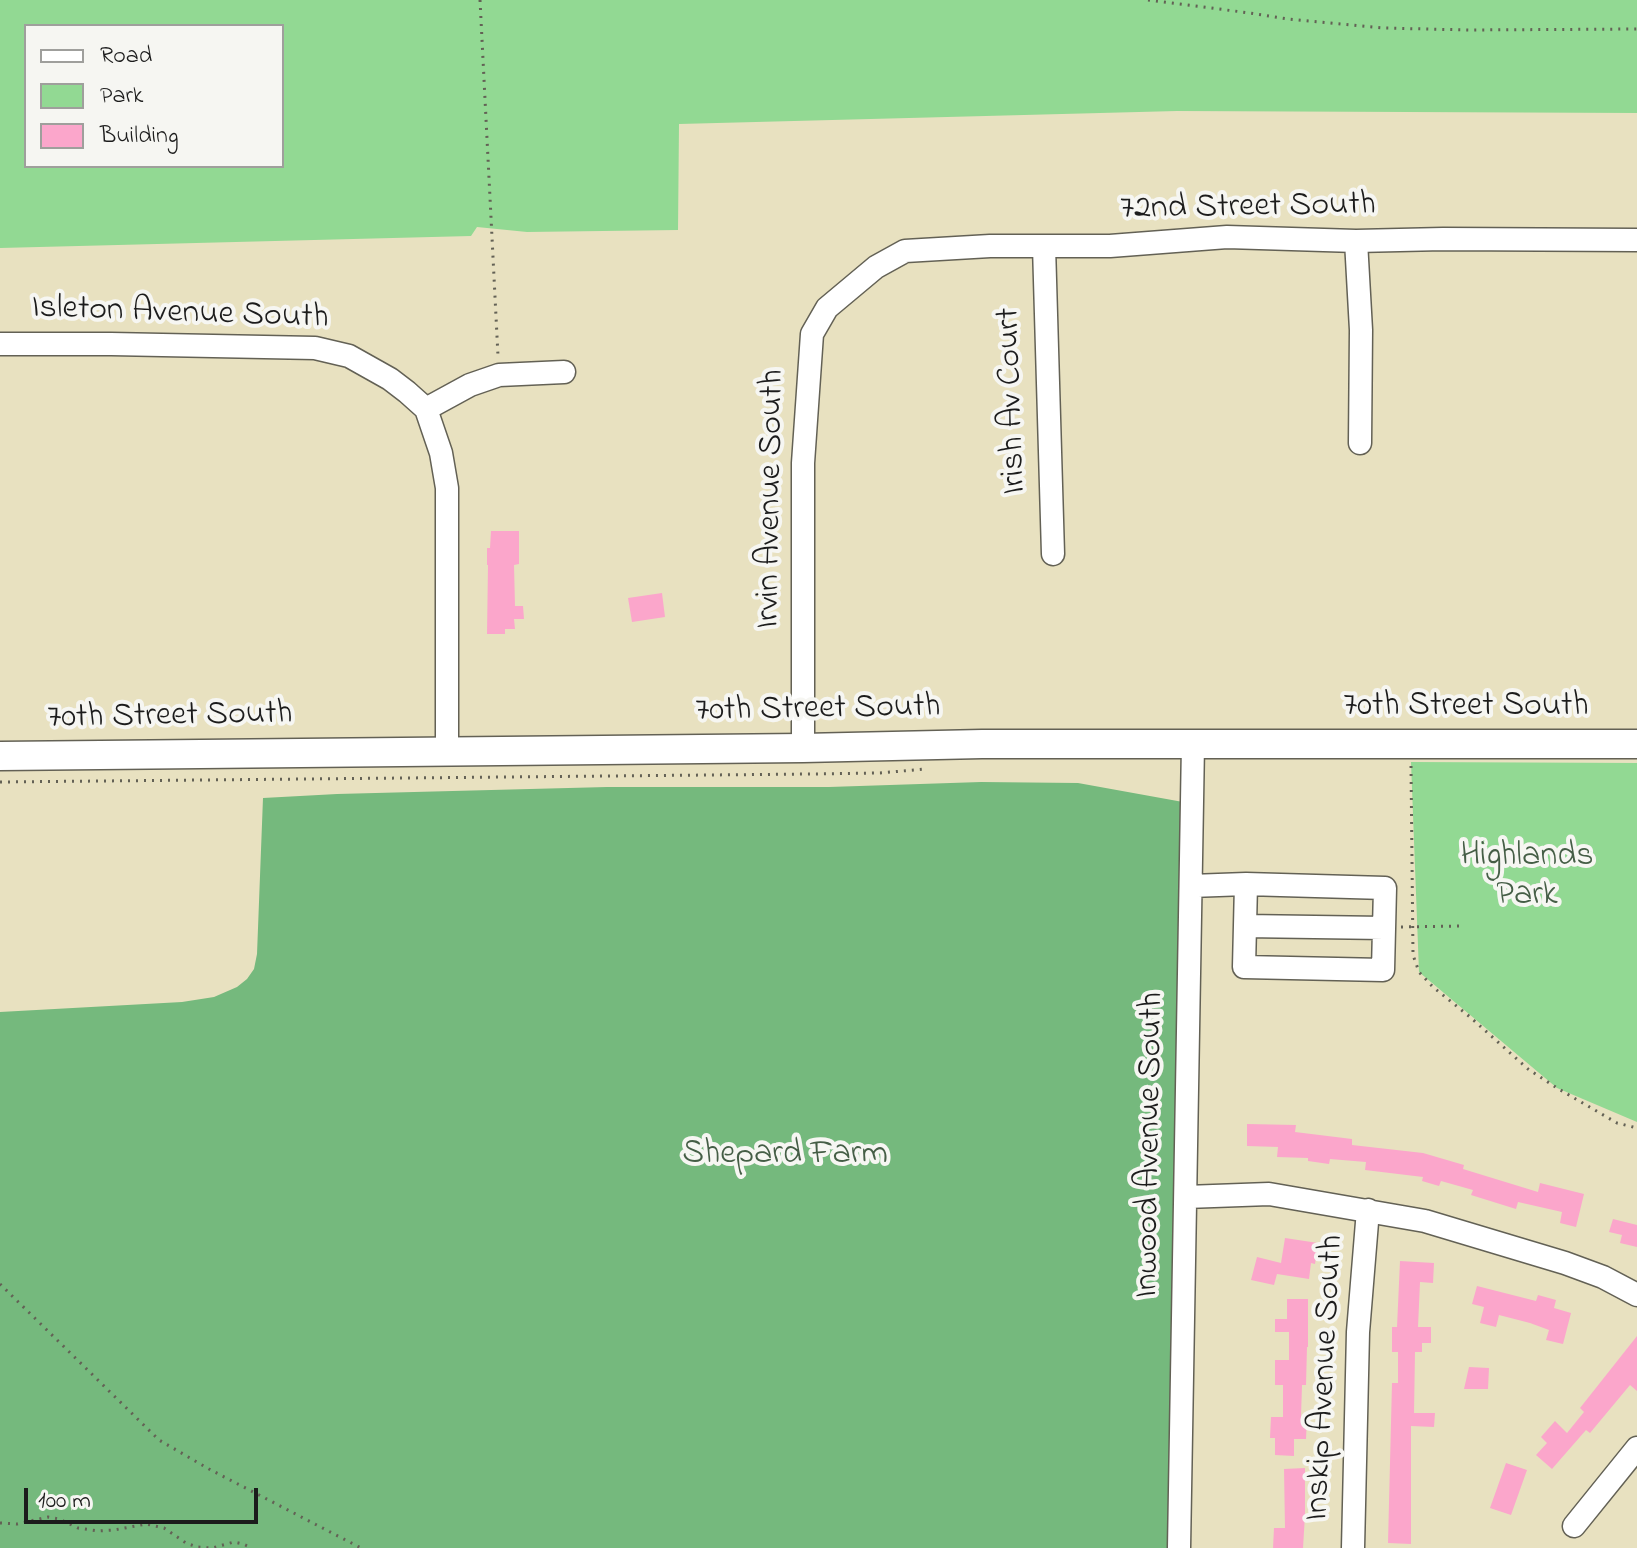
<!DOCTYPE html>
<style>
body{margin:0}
#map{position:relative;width:1637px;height:1548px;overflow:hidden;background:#e8e1c0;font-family:"Indie Flower",sans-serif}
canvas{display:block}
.legend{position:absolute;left:24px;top:24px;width:260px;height:144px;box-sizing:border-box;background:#f6f6f2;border:2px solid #9f9f9c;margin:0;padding:10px 14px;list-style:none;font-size:24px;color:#1c1c1c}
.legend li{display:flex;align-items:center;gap:16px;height:40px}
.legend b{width:40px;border:2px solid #9f9f9c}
.scale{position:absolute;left:24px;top:1488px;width:234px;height:36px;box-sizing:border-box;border:4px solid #1c1c1c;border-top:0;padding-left:10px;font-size:24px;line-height:28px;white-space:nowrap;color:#1c1c1c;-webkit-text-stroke:6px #f6f6f2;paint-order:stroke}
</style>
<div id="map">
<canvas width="1637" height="1548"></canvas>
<ul class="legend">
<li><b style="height:10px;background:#fff"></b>Road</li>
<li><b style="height:22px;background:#92d993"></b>Park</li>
<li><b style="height:22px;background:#fba6cb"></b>Building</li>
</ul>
<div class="scale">100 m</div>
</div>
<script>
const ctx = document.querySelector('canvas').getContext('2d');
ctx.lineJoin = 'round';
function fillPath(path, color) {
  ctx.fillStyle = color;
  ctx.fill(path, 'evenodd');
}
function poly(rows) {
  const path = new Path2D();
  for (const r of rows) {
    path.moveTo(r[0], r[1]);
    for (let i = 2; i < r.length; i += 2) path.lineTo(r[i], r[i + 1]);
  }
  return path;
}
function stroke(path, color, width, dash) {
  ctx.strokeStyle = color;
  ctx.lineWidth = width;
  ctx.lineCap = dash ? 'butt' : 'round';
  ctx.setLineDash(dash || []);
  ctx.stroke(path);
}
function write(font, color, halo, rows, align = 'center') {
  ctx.font = font + ' "Indie Flower",sans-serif';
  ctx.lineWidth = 8;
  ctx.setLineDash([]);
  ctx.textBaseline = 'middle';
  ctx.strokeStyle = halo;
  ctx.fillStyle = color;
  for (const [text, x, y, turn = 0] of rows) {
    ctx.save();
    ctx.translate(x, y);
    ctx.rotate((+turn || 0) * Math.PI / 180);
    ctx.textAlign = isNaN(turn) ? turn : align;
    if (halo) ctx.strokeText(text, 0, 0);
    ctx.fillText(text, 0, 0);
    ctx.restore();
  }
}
fillPath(poly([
 [0,0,1637,0,1637,113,1177,111,679,124,678,230,527,232,477,227,471,236,0,248],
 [26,26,282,26,282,166,26,166],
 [1411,762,1637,763,1637,1122,1557,1088,1419,972]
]), '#92d993');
fillPath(poly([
 [981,782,1078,783,1183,802,1172,1548,0,1548,0,1012,182,1002,214,997,237,987,247,979,254,969,257,954,263,798,337,794,607,787,829,787]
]), '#75b97d');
fillPath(poly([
 [491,531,519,531,519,564,514,565,515,606,523,606,524,619,514,619,515,629,505,629,505,634,487,634,488,565,487,565,487,548,490,548],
 [662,593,665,617,632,622,628,598],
 [1247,1124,1296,1125,1295,1132,1352,1139,1352,1145,1423,1153,1464,1165,1463,1169,1538,1192,1540,1183,1584,1194,1576,1227,1560,1223,1562,1212,1518,1202,1516,1209,1471,1195,1473,1190,1441,1181,1439,1186,1422,1181,1423,1177,1365,1170,1366,1162,1330,1159,1329,1164,1308,1161,1308,1158,1277,1157,1278,1147,1247,1146],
 [1613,1219,1637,1225,1637,1247,1620,1243,1622,1235,1609,1232],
 [1285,1238,1318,1243,1315,1264,1311,1263,1309,1279,1277,1274,1274,1285,1251,1280,1257,1257,1281,1263],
 [1400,1261,1434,1263,1433,1283,1420,1282,1418,1327,1431,1327,1431,1343,1422,1343,1422,1352,1415,1352,1414,1413,1435,1413,1434,1427,1411,1426,1411,1544,1388,1543,1392,1383,1398,1383,1398,1352,1392,1352,1392,1327,1397,1327],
 [1477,1286,1536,1301,1538,1295,1556,1300,1554,1308,1571,1313,1563,1344,1546,1340,1549,1330,1530,1323,1499,1315,1496,1327,1480,1323,1484,1307,1472,1304],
 [1287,1299,1308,1299,1308,1347,1307,1347,1306,1385,1302,1385,1301,1417,1307,1417,1306,1439,1294,1439,1294,1456,1275,1455,1275,1438,1270,1438,1271,1417,1283,1417,1283,1385,1275,1385,1275,1360,1289,1360,1289,1332,1275,1332,1275,1319,1287,1319],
 [1637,1336,1637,1391,1630,1385,1590,1433,1586,1430,1552,1469,1536,1455,1547,1443,1541,1437,1555,1421,1567,1433,1584,1412,1580,1408],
 [1469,1367,1489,1368,1488,1389,1464,1389],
 [1506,1463,1527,1470,1511,1515,1490,1508],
 [1305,1468,1305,1515,1303,1548,1273,1548,1274,1528,1285,1528,1284,1469]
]), '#fba6cb');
const minor = poly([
 [1356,241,1361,330,1360,443],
 [1044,246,1053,554],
 [0,344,111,344,315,348,349,356,390,379,407,392,426,409,441,453,447,488,447,752],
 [426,409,470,385,499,375,564,372],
 [803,748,803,463,812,334,827,308,876,267,905,251,990,246,1110,246,1227,237,1356,241,1443,239,1637,240],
 [1191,886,1246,884,1385,888,1383,970,1244,967,1246,884],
 [1245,926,1384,928],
 [1186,1197,1269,1194,1425,1221,1565,1263,1603,1277,1637,1295],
 [1574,1526,1637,1448],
 [1179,1548,1193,744],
 [1353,1548,1358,1332,1368,1210]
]);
const major = poly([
 [0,756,803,748,982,744,1637,744]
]);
stroke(minor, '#636155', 25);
stroke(major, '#636155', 31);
stroke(poly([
 [480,0,498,356],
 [1148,0,1250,13,1288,19,1383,28,1469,30,1637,29],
 [1411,766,1413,955,1419,972,1433,987,1470,1017,1528,1069,1557,1088,1617,1123,1637,1128],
 [0,782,810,774,880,773,925,769],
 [1401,927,1461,926],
 [0,1284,159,1440,209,1469,361,1548],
 [0,1523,17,1524,48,1517,59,1519,78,1528,98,1531,114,1530,146,1524,164,1528,186,1543,197,1547,212,1548,234,1542,243,1544,252,1548]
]), '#636155', 3, [2, 6]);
stroke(minor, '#fff', 22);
stroke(major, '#fff', 28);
write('34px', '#1c1c1c', '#f6f6f2', [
 ["72nd Street South",1248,209,-1],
 ["Isleton Avenue South",180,315,2],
 ["Irish Av Court",1014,401,-92],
 ["Irvin Avenue South",773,499,-89],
 ["70th Street South",1466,708],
 ["70th Street South",818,711,-1],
 ["70th Street South",170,718,-1],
 ["Inwood Avenue South",1152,1145,-89],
 ["Inskip Avenue South",1327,1378,-87]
]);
write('34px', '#455e46', '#f6f6f2', [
 ["Highlands",1527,858],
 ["Park",1527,897],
 ["Shepard Farm",785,1156]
]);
</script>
